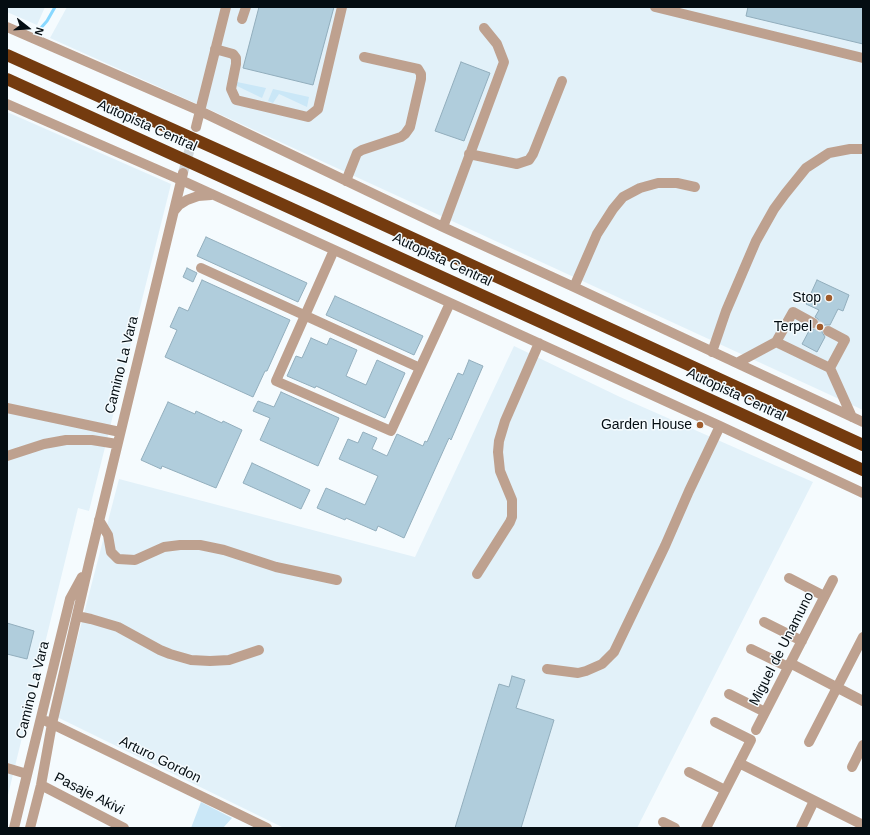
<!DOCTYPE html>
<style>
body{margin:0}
#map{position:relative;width:870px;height:835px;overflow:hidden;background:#f5fbfe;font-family:Arial,sans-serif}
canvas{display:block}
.frame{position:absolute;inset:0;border:8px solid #040d12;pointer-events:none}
.north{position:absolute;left:8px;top:8px;width:40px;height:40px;-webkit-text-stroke:3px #f5fbfe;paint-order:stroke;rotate:107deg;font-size:11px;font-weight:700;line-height:16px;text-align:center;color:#040d12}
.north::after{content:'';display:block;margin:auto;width:14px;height:18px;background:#040d12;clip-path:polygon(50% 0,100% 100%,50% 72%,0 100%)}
</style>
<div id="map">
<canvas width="870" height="835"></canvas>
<div class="frame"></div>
<div class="north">N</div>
</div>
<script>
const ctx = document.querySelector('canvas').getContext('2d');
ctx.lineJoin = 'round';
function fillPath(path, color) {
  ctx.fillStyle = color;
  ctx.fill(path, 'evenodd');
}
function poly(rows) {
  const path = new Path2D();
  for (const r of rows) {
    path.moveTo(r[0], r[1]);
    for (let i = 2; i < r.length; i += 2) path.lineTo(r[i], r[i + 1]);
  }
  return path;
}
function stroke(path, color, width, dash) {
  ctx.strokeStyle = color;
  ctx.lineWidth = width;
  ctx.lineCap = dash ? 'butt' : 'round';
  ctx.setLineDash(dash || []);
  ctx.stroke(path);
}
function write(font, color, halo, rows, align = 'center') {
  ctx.font = font + ' Arial,sans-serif';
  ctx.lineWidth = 3;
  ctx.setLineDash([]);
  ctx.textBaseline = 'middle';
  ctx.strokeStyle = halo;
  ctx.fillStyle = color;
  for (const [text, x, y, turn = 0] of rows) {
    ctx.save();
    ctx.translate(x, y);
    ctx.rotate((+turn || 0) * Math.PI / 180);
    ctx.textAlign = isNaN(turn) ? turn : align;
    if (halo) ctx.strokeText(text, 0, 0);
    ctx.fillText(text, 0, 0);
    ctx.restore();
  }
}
fillPath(poly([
 [7,7,45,7,37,25,7,12],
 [67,7,863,7,863,410,215,112,50,38],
 [7,112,171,184,89,511,78,508,7,799],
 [514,346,620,397,813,482,637,828,284,828,57,717,119,479,415,557]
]), '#e2f1f9');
fillPath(poly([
 [237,82,266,88,262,98,237,86],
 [273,89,309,97,307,107,279,94,273,103,268,101],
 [201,802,232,818,223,828,191,828]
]), '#cae7f7');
stroke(poly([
 [40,29,47,21,55,7]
]), '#88d8ff', 3);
const building = poly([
 [259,7,334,7,313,85,243,68,259,7],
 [748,7,863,7,863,44,746,16,748,7],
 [461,62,490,73,464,141,435,131,461,62],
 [206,237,307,283,298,302,197,256,206,237],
 [187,268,197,273,193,282,183,277,187,268],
 [202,280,290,320,267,371,265,371,253,397,165,357,177,330,170,327,179,307,188,311,202,280],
 [817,280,849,295,843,311,838,309,830,325,825,325,822,328,822,332,825,337,817,352,802,344,810,329,816,329,819,323,818,319,815,317,819,310,806,304,817,280],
 [335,296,423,336,414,355,326,315,335,296],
 [311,338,327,345,330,338,357,350,346,376,366,385,377,360,405,373,385,418,316,386,315,388,287,376,296,356,302,358,311,338],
 [469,360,483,366,451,440,449,438,404,538,378,526,376,531,346,518,345,520,317,508,326,488,365,505,378,476,339,459,348,439,358,443,363,432,377,438,372,449,387,456,397,434,423,446,425,441,427,442,458,373,463,375,469,360],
 [281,392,339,418,318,466,260,440,270,418,253,411,258,401,274,407,281,392],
 [168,402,195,414,196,411,222,423,223,421,242,430,216,488,162,466,161,469,141,460,168,402],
 [252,463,310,490,301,509,243,483,252,463],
 [7,623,34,631,27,659,7,654,7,623],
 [512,676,525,680,516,708,554,720,521,828,455,828,499,684,509,687,512,676]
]);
fillPath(building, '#b0cddc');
stroke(building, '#92aebd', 1);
stroke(poly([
 [183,173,196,127],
 [813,323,828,331]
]), '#d1d7db', 10, [10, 5]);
stroke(poly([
 [655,7,863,58],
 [242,19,246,7],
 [7,27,200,111,443,227,574,287,863,422],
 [215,49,233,54,236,58,236,64,231,89,236,100,308,117,318,109,342,7],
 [7,104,181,180,720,426,863,493],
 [196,127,226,7],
 [469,154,517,164,529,160,533,154,562,81],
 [346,181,357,153,362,150,401,137,405,134,410,127,421,79,421,74,418,69,364,57],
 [174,211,179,205,187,200,198,196,211,195],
 [443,227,504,62,497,44,484,28],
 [334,250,276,381,391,431,450,303],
 [201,268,420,368],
 [574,287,597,234,613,209,623,197,640,188,658,183,677,183,695,187],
 [828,331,845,340,830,368],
 [776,342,793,312,813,323],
 [712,352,726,311,756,241,774,209,785,194,806,168,829,153,850,149,863,149],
 [737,363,776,342,830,368,852,417],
 [7,408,120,432],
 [7,456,44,444,66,440,92,440,117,444],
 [99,520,108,535,111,552,118,559,135,560,164,547,180,545,200,545,224,550,276,567,337,580],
 [477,574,510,522,512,517,512,500,500,471,498,452,499,441,505,421,539,343],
 [789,578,824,596],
 [77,616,91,619,118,627,160,650,170,654,191,660,210,661,229,660,259,650],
 [764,622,802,641],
 [751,649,788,667],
 [790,663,863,701],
 [547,669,578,673,586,671,602,664,614,652,665,546,689,491,720,426],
 [729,694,765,712],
 [46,721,267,828],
 [756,730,833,580],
 [809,742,863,637],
 [739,763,863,825],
 [852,767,863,745],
 [7,768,27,774],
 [689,772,725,790],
 [41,785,124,828],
 [663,822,675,828],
 [14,828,70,599,82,577],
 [30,828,41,785,52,724,89,563,183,173],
 [706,828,751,740,715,722],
 [801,828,814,801]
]), '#bea18f', 10);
stroke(poly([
 [7,55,323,197,863,445],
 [7,79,591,345,863,470]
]), '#743b0f', 12);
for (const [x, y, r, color] of [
 [829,298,4,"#a05c2c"],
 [820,327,4,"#a05c2c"],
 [700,425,4,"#a05c2c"]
]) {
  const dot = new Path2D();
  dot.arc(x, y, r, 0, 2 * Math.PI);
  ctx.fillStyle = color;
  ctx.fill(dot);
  stroke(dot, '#f5fbfe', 1.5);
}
write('14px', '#040d12', '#f5fbfe', [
 ["Autopista Central",147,126,24],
 ["Autopista Central",442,260,25],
 ["Camino La Vara",122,365,-76],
 ["Autopista Central",736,395,25],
 ["Miguel de Unamuno",782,649,-63],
 ["Camino La Vara",33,690,-76],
 ["Arturo Gordon",160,760,26],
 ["Pasaje Akivi",89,794,27]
]);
write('14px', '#040d12', '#f5fbfe', [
 ["Stop",821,298],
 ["Terpel",812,327],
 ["Garden House",692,425]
], 'right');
</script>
